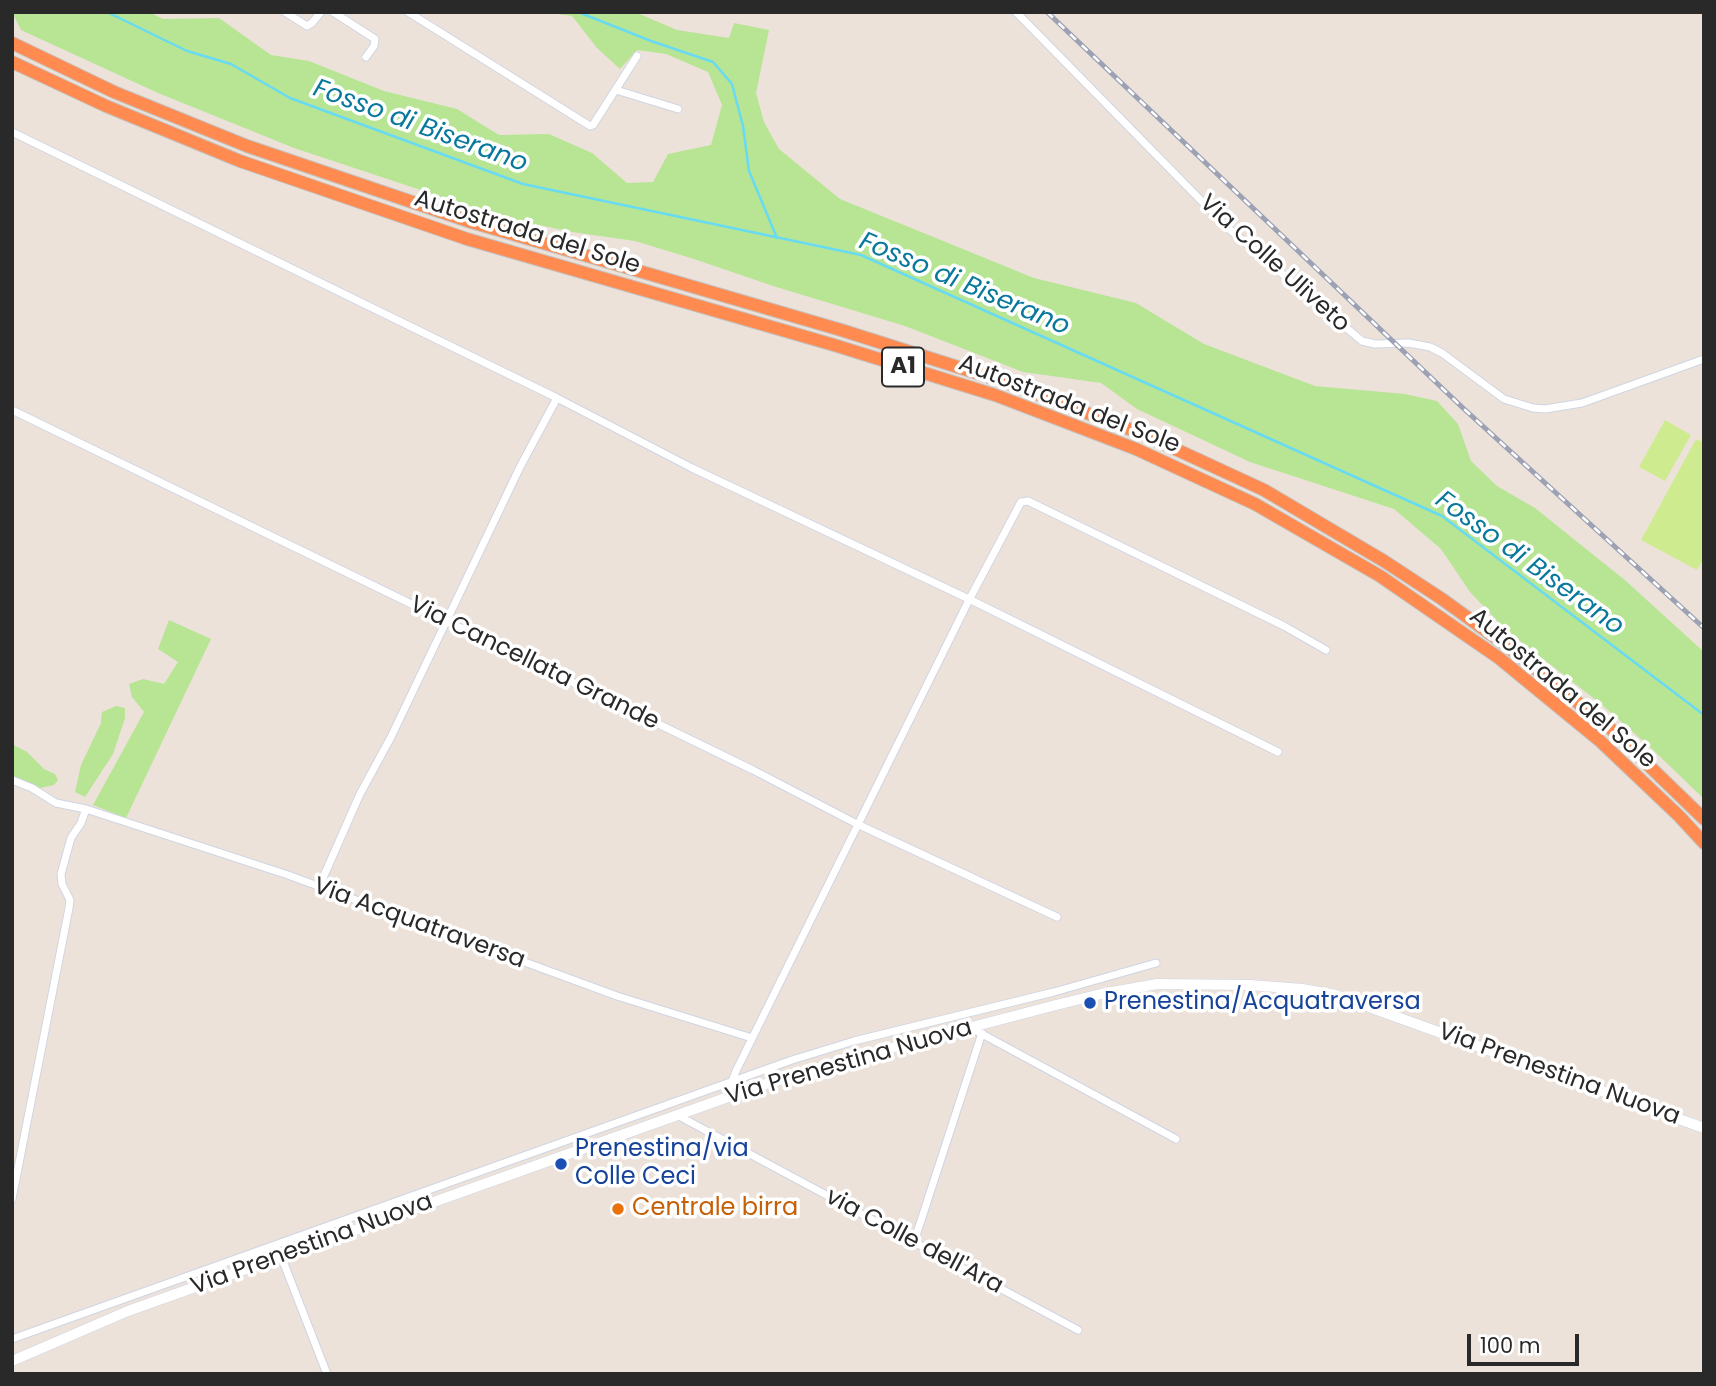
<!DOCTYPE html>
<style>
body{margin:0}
#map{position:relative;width:1716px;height:1386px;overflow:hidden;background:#ece2da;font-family:Poppins,sans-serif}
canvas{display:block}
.frame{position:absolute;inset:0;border:14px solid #292929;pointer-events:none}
.scale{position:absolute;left:1467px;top:1334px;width:112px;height:32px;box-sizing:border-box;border:4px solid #292929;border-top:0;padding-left:9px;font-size:21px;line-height:24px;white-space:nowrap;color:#292929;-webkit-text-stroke:5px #fff;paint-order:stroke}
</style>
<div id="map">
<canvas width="1716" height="1386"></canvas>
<div class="frame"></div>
<div class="scale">100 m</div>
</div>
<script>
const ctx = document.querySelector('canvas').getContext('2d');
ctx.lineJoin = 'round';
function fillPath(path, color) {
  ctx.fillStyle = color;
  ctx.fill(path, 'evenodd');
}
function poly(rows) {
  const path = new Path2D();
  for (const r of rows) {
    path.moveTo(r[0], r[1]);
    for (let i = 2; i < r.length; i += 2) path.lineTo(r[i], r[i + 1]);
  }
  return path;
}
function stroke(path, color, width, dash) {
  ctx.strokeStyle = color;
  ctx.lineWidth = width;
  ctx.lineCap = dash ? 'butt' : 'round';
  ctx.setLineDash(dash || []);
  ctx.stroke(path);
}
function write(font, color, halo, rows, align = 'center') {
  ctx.font = font + ' Poppins,sans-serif';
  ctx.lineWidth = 7;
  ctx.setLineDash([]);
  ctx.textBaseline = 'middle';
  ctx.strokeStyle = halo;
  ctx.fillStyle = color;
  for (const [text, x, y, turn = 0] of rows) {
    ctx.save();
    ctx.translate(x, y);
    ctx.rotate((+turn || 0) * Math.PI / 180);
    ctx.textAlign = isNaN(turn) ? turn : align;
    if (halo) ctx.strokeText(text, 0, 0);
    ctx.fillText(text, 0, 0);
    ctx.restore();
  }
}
fillPath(poly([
 [12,12,149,12,163,19,219,18,271,55,309,61,384,91,457,109,499,135,549,134,592,153,627,183,653,182,668,154,711,145,722,105,708,72,666,54,637,50,620,69,597,48,572,16,543,12,635,12,677,30,729,38,734,23,769,30,756,93,764,122,779,149,840,199,1034,278,1136,303,1204,344,1315,386,1405,394,1437,401,1458,424,1471,461,1497,486,1535,508,1626,581,1704,652,1704,799,1650,747,1601,704,1506,630,1470,592,1441,549,1394,509,1250,462,1137,409,1101,383,1023,372,905,326,773,286,694,259,635,241,572,232,502,217,294,148,158,93,21,30],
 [169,620,211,639,126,818,93,805,144,712,132,697,129,684,143,679,164,684,178,662,158,649],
 [116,706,125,708,125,718,113,754,85,797,75,792,81,765,101,723,102,712],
 [12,744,27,752,44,769,55,774,58,780,54,785,40,788,12,777]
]), '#b7e594');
fillPath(poly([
 [1665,420,1691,435,1665,481,1639,467],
 [1696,439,1704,443,1704,558,1697,570,1641,540]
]), '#ceec8f');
stroke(poly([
 [107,12,187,51,231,64,290,98,523,184,861,255,1442,516,1704,715],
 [578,12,651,41,713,62,732,84,743,126,749,171,777,238]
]), '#68dbf2', 2.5);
const minor = poly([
 [285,12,307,26,312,23,321,12],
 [333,12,375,39,374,46,366,57],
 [408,12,590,126,593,125,637,56],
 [1016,12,1229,229,1362,341,1375,344,1409,343,1430,347,1442,353,1504,399,1533,408,1545,409,1582,403,1704,359],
 [616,90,678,109],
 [12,132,557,398,692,468,973,601,1278,752],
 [12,410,753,770,857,824,1057,917],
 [12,780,32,788,56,803,86,809,81,823,71,838,61,874,62,884,70,900,69,908,12,1199],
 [86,809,288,875,617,996,752,1038],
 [319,887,360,794,391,737,520,467,557,398],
 [971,1028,1176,1139],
 [737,1094,732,1081,736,1071,969,600,1021,502,1028,501,1284,626,1326,650],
 [677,1115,1078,1330],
 [914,1242,982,1033],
 [281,1256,327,1374],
 [12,1339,792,1060,854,1041,1054,992,1156,963]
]);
const secondary = poly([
 [12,1361,128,1311,759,1086,842,1061,1056,1005,1101,994,1157,984,1250,985,1302,989,1336,995,1704,1128]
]);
const motorway = poly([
 [12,43,114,92,247,146,471,222,841,330,1002,381,1145,435,1264,490,1384,561,1442,599,1507,646,1611,729,1704,819],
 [12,62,106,106,240,161,467,239,834,345,995,395,1136,449,1255,504,1380,576,1499,658,1599,740,1679,816,1704,843]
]);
stroke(minor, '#cfd5e2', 9);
stroke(secondary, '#cfd5e2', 11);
stroke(motorway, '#c3c3c3', 14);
stroke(minor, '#fff', 7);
stroke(secondary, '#fff', 10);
stroke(motorway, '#ff8b51', 12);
const rail = poly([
 [1047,12,1463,408,1704,628]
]);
stroke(rail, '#9ca2b4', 5);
stroke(rail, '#fff', 2.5, [8]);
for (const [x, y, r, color] of [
 [1090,1003,7,"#1a4fb4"],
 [561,1164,7,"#1a4fb4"],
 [618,1209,7,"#e8710a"]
]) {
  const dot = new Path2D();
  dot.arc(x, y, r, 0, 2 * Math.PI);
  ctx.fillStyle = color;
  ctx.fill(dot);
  stroke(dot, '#fff', 2.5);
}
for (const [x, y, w] of [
 [903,367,42]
]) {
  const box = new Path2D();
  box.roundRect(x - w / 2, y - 19.5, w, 39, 5);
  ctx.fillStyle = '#fff';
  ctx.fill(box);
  stroke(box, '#292929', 2);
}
write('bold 23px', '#292929', null, [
 ["A1",903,367]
]);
write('24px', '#292929', '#fff', [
 ["Autostrada del Sole",527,233,17],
 ["Via Colle Uliveto",1274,264,42],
 ["Autostrada del Sole",1069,405,21],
 ["Via Cancellata Grande",534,664,26],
 ["Autostrada del Sole",1562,689,40],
 ["Via Acquatraversa",419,924,20],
 ["Via Prenestina Nuova",849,1063,-16],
 ["Via Prenestina Nuova",1559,1075,20],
 ["via Colle dell'Ara",914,1242,28],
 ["Via Prenestina Nuova",312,1245,-20]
]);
write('24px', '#164399', '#fff', [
 ["Prenestina/Acquatraversa",1104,1003],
 ["Prenestina/via",575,1150],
 ["Colle Ceci",575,1178]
], 'left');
write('24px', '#c56008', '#fff', [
 ["Centrale birra",632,1209]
], 'left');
write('italic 26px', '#09789c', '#fff', [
 ["Fosso di Biserano",420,127,20],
 ["Fosso di Biserano",964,285,23],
 ["Fosso di Biserano",1529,564,36]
]);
</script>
